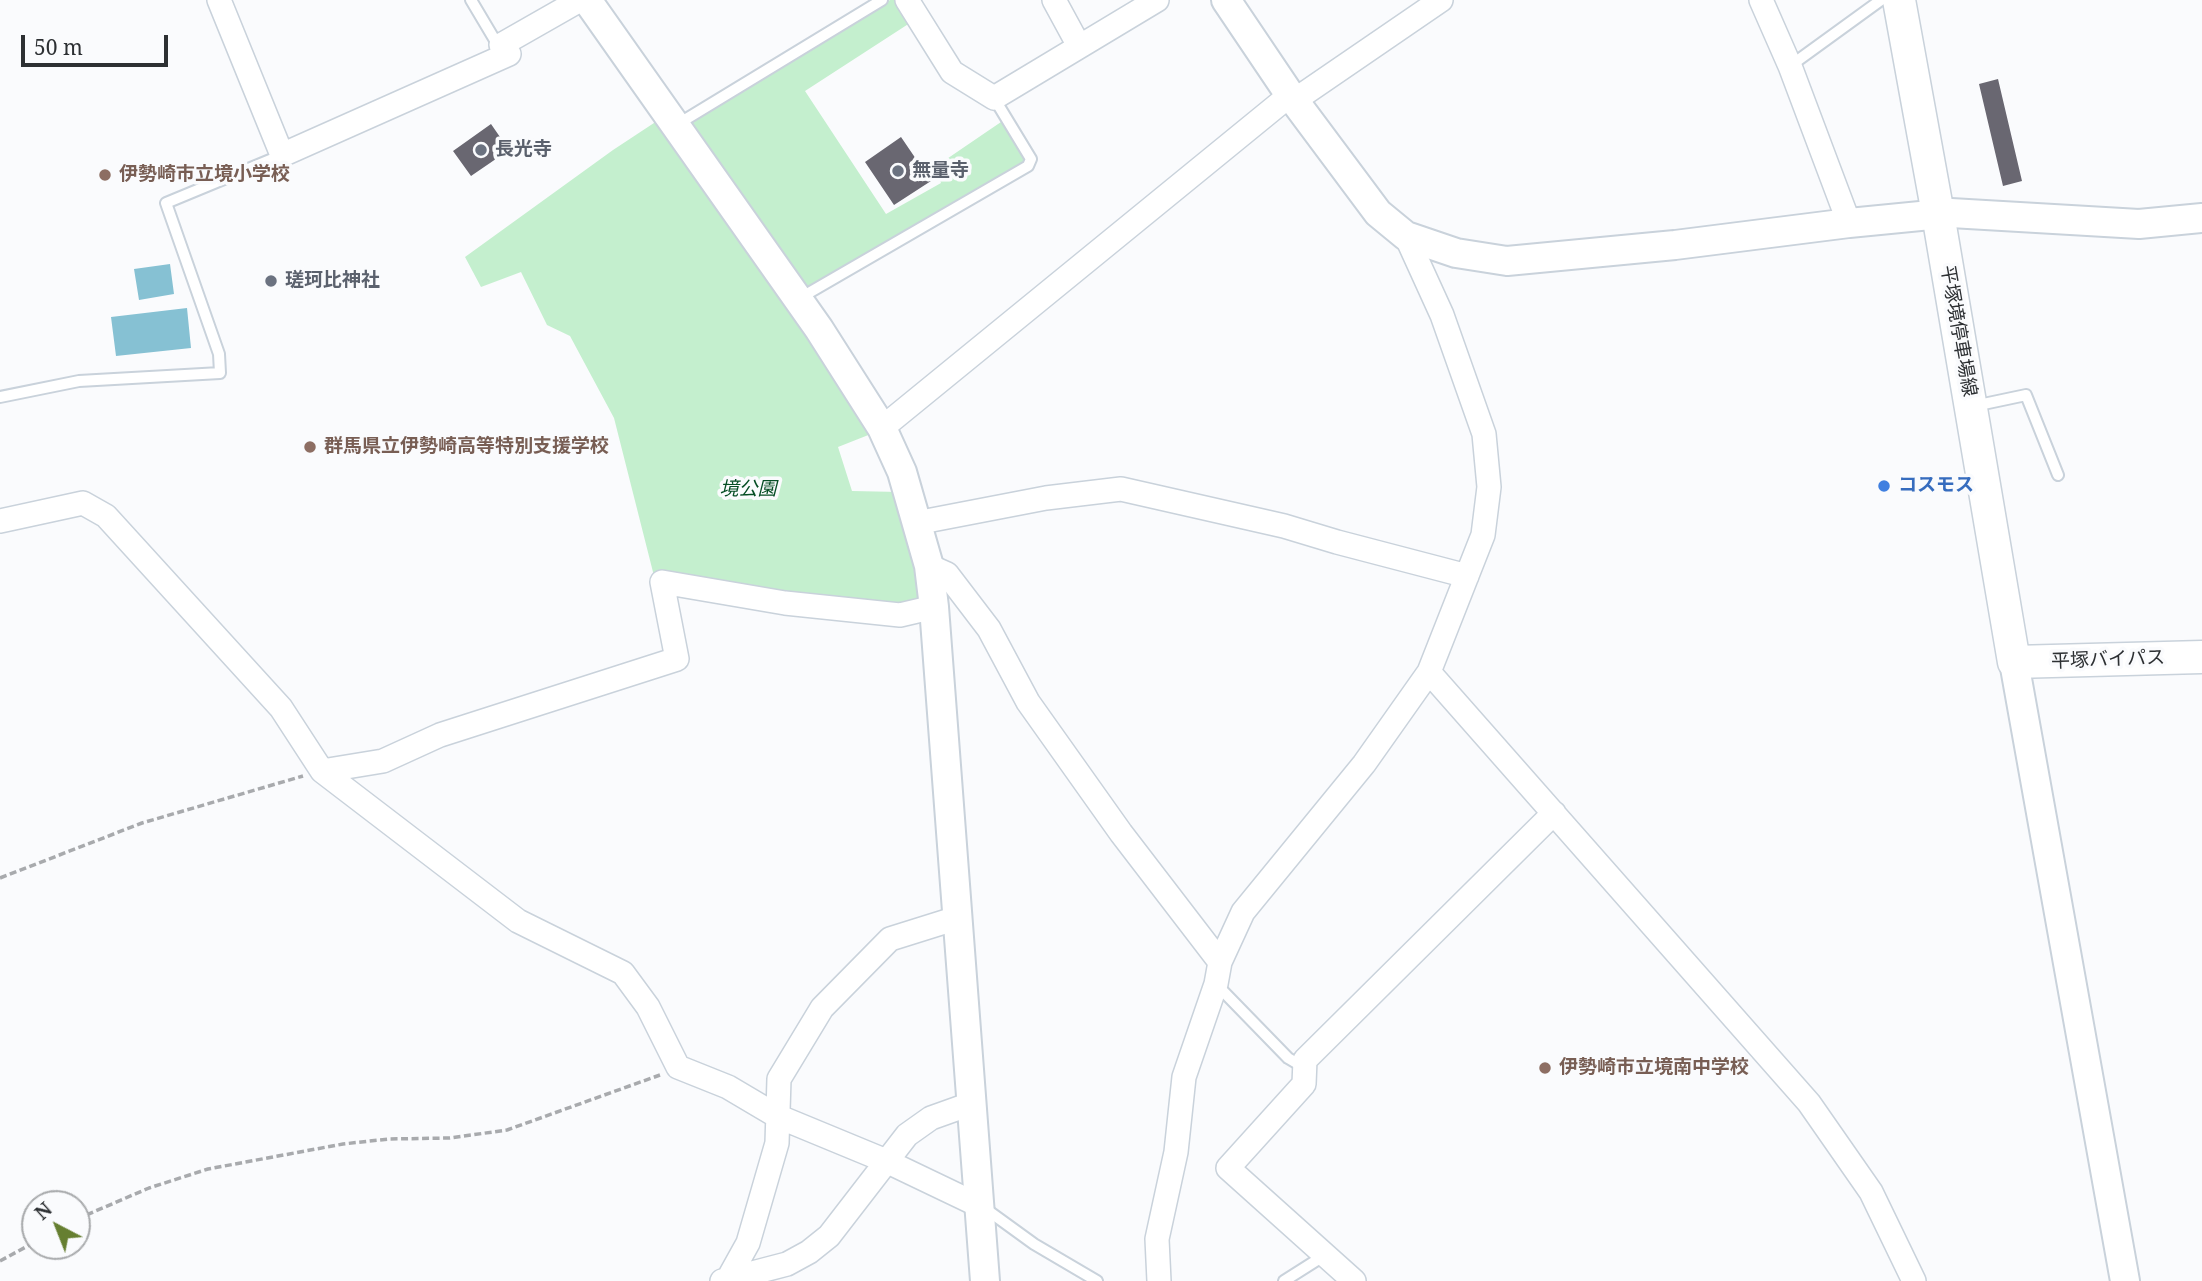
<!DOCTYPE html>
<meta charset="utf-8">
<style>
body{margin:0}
#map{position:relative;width:2202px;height:1281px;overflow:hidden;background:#fafbfd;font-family:"Noto Serif",serif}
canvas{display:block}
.north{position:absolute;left:21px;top:1190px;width:70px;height:70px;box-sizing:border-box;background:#fafbfd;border:2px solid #a8aaac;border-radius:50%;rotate:318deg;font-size:19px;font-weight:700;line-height:28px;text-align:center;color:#2d3033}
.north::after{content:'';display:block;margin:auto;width:24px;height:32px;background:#667f31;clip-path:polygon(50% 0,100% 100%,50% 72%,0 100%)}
.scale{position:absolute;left:21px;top:35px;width:147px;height:32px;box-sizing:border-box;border:4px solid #2d3033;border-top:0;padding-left:9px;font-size:21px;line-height:24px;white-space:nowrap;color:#2d3033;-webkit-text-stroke:5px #fafbfd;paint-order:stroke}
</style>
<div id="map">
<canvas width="2202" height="1281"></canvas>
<div class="north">N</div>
<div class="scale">50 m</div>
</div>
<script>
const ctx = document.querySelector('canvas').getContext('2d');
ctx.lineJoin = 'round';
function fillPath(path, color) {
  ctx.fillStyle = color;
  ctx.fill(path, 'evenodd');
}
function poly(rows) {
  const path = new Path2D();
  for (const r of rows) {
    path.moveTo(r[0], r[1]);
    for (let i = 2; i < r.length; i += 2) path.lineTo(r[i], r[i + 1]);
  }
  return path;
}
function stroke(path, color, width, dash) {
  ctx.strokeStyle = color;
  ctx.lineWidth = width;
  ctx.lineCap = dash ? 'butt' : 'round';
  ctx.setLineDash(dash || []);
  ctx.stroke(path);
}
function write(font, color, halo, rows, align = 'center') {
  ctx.font = font + ' "Noto Serif","Noto Sans JP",serif';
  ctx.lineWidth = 7;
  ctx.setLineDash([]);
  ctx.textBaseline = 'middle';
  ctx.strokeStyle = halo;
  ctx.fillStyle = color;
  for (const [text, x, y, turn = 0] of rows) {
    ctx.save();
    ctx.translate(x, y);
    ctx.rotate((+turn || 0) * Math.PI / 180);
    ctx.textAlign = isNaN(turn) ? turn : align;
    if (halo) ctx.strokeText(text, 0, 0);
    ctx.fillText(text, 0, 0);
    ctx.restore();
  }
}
fillPath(poly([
 [890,0,902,0,913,21,805,91,886,214,941,183,935,167,1001,122,1025,160,1023,165,805,291,686,126],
 [657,121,876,432,838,447,852,491,900,492,924,595,894,607,654,576,614,418,570,336,547,325,521,272,481,287,465,257,613,150]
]), '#c4efce');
fillPath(poly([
 [170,264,174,294,139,300,134,269],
 [187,308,191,348,116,356,111,317]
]), '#86c1d3');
fillPath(poly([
 [1998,79,2022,181,2003,186,1979,84],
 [491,124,509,150,471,176,453,151],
 [901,137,931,181,894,205,865,162]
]), '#696771');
const service = poly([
 [471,0,496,42,501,45],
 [1790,66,1881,0],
 [678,124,882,0],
 [800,298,1028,166,1031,159,994,98],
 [0,397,79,381,220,373,219,354,166,203,282,155],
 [1974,406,2026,395,2058,475],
 [1216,984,1288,1058,1305,1068],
 [983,1207,1034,1244,1097,1281],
 [1284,1281,1325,1255]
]);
const minor = poly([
 [219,0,282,155,509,54,501,45,580,0],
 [907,0,952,72,994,98,1157,0],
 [1054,0,1079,46],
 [1761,0,1790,66,1849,223],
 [1295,100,1441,0],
 [882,428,1290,95],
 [0,521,83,503,106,516,281,708,322,771,518,921,623,973,648,1007,678,1067,728,1087,777,1116,886,1161,980,1206],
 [916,523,1046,498,1121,489,1284,526,1337,542,1467,576],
 [929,566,947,574,989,629,1028,702,1121,833,1220,962],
 [1429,672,1809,1103,1871,1192,1914,1281],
 [322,771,383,761,440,735,677,659,662,582,785,603,900,615,934,607],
 [728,1279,748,1243,777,1143,779,1079,822,1008,890,939,957,918],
 [722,1281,787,1264,809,1252,829,1236,907,1135,931,1118,973,1103],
 [1159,1281,1157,1239,1176,1152,1184,1077,1216,984,1220,962,1243,912,1364,764,1429,672,1483,535,1489,487,1484,434,1442,315,1406,236],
 [1354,1281,1228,1168,1304,1084,1305,1060,1554,813]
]);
const tertiary = poly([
 [587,0,819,329,882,428,902,472,929,566,934,607,985,1281],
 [1226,0,1290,95,1378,213,1406,236,1456,253,1507,261,1675,245,1849,223,1951,213,2139,224,2202,218],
 [2014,662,2125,1281]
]);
const secondary = poly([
 [1899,0,1938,214,2014,662,2202,657]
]);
stroke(service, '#c9d2db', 14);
stroke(minor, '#c9d2db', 26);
stroke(tertiary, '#c9d2db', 32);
stroke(secondary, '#c9d2db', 35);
stroke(poly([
 [0,878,142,823,303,776],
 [77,1219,149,1188,208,1169,343,1144,389,1139,450,1138,507,1130,660,1075],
 [0,1261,35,1242]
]), '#a8aaad', 3.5, [7, 3.5]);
stroke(service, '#fff', 10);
stroke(minor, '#fff', 23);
stroke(tertiary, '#fff', 28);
stroke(secondary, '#fff', 32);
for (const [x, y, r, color] of [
 [481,150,7,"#6b7280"],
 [898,171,7,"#6b7280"],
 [105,175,7,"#8d6e63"],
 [271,281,7,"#6b7280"],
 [310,447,7,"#8d6e63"],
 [1884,486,7,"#3f7fe0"],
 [1545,1068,7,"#8d6e63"]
]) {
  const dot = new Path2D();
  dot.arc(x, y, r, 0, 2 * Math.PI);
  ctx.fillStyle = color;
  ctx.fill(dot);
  stroke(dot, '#fafbfd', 2.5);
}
write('bold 19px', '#5b616d', '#fafbfd', [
 ["長光寺",495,150],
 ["無量寺",912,171],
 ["瑳珂比神社",285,281]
], 'left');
write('bold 19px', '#785e54', '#fafbfd', [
 ["伊勢崎市立境小学校",119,175],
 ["群馬県立伊勢崎高等特別支援学校",324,447],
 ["伊勢崎市立境南中学校",1559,1068]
], 'left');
write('19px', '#2d3033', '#fafbfd', [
 ["平塚境停車場線",1958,331,80],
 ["平塚バイパス",2108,660,-2]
]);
write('bold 19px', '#366cbe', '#fafbfd', [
 ["コスモス",1898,486]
], 'left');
write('italic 19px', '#064e25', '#fafbfd', [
 ["境公園",748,490]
]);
</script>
